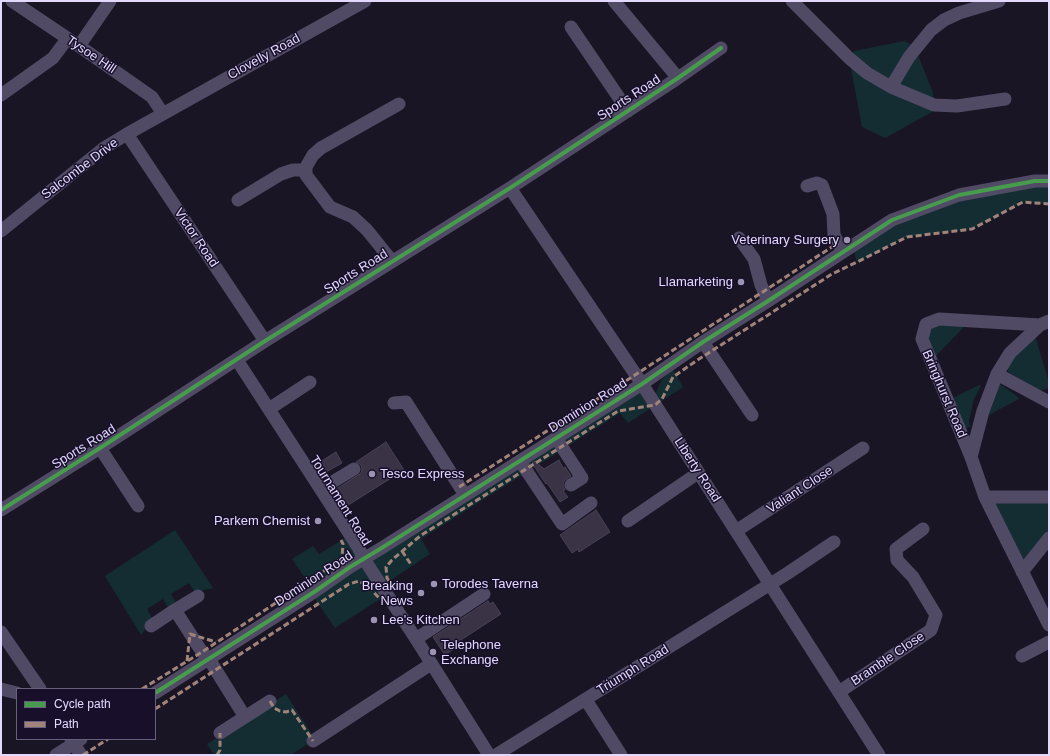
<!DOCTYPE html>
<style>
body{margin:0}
#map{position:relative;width:1050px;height:756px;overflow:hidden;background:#1a1524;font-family:Arial,sans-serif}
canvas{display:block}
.frame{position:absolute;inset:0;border:2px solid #e3d9ff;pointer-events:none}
.legend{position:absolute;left:16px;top:688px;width:140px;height:52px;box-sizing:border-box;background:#180f2a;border:1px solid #69607f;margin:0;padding:5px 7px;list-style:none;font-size:12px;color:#e3d9ff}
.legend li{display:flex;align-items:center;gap:8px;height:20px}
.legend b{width:20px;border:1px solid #69607f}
</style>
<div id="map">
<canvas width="1050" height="756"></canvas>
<div class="frame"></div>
<ul class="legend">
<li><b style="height:5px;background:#469c4c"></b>Cycle path</li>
<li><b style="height:5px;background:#a18479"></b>Path</li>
</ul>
</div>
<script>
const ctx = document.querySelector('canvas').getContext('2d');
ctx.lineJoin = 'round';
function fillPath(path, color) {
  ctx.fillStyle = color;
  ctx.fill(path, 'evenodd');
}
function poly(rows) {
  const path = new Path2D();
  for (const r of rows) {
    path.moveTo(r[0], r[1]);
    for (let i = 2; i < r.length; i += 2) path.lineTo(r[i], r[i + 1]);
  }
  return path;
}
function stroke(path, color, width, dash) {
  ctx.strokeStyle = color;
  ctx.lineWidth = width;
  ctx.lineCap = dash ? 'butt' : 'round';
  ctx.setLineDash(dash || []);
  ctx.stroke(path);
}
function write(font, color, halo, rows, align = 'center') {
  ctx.font = font + ' Arial,sans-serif';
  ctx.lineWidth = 3;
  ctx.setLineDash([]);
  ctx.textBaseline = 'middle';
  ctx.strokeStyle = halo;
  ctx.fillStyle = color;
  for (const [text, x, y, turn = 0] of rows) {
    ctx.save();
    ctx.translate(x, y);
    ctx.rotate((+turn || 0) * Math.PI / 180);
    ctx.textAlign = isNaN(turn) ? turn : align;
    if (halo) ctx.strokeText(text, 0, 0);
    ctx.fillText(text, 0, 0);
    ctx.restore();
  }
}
fillPath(poly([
 [904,41,917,47,918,55,933,93,934,105,932,112,885,138,862,127,849,58,854,51],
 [1049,181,1049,204,1023,202,972,229,907,237,857,262,852,246,959,195],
 [939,324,965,326,936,356,927,336,933,327],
 [1035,336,1049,382,1049,388,1040,391,1008,372,1007,364],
 [673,369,683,387,628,423,620,413,421,539,430,554,382,586,388,594,335,628,311,593,314,591,292,559,313,546,319,554,350,535,364,558,642,384,654,397,662,379],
 [1000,384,1018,397,1019,399,985,417],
 [979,385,981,386,974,399,969,421,970,427,964,428,951,399],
 [985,497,1049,497,1049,538,1022,572],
 [175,530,213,588,195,592,189,583,171,594,177,605,169,610,163,599,147,609,152,618,151,622,141,635,105,576],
 [286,694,315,739,291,755,214,755,207,744]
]), '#132d33');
const building = poly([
 [386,442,404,470,345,507,335,490,361,473,362,469,361,465,356,462,386,442],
 [336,452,342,463,326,472,320,462,336,452],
 [559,460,563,468,565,467,571,476,564,481,563,485,565,490,563,491,568,497,560,502,547,483,546,484,532,463,535,461,544,469,559,460],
 [596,510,610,532,579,552,578,549,572,553,560,535,596,510],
 [488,601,490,604,493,602,501,614,453,645,455,648,445,655,433,637,488,601]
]);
fillPath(building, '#3a3346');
stroke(building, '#484058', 1);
stroke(poly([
 [12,1,79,46,152,97,163,114],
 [614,1,678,78],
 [792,1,849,58,867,73,891,87,934,105,957,106,1005,99],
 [571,27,628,111],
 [79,46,110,1],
 [891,87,909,57,931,30,944,20,959,13,999,1],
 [1,95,53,58,67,39],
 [127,134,265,341],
 [807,186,817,183,822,185,833,214,834,235,843,252],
 [510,188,642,384,879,755],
 [238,200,281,174,293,170,300,170,306,172],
 [1,231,104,148,127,134,365,1],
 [739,238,754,259,761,285,768,301],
 [392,261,367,230,353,217,330,207,306,175,306,167,313,155,321,148,399,104],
 [1049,321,1040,325,1010,353,997,374,983,411,971,457,985,497,1049,625],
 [703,342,752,415],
 [237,360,358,547,364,559,416,639,489,755],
 [997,374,1049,402],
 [394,403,406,402,465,495],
 [269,409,310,382],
 [556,438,582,478,571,485],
 [100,448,138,506],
 [971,457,922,339,926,324,939,319,1040,325],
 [520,461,562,524,591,503],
 [321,489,354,469],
 [985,497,1049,497],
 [1,510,100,448,265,341,510,188,678,78,721,48],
 [628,521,698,473],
 [736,531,863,448],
 [1022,572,1049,538],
 [175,610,198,596],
 [151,626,175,610,202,652,209,659,245,717],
 [1,632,40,689],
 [416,639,484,594],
 [1022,656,1049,642],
 [1,689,17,693],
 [839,692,931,630,936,615,913,577,897,560,896,549,923,529],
 [155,693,314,592,350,567,380,549,642,384,703,342,768,301,892,220,959,195,1035,181,1049,181],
 [586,700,621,755],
 [220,733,270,701],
 [71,739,81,755],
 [313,741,431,664],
 [56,755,81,739],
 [496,755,788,573,834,542]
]), '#504a65', 13);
stroke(poly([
 [459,487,635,375,838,243],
 [402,551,412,566],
 [389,581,387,578,386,567,392,560,420,536,618,411,655,405,662,399,673,377,696,361,832,274,857,262,907,237,972,229,1023,202,1049,204],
 [187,661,190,634,216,642],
 [142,689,202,652,336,563,342,557,343,544,341,540],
 [270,701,274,708,280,711,286,712,292,710,313,741],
 [155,709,349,584,359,581,367,585,380,599],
 [83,755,108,739],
 [217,755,220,750,220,733]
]), '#a18479', 3, [6, 3]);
stroke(poly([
 [1,510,100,448,265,341,510,188,678,78,721,48],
 [155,693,314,592,350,567,380,549,642,384,703,342,768,301,892,220,959,195,1035,181,1049,181]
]), '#469c4c', 4);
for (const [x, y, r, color] of [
 [847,240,4,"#9d94b2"],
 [741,282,4,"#9d94b2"],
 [372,474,4,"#9d94b2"],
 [318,521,4,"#9d94b2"],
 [434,584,4,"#9d94b2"],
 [421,593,4,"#9d94b2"],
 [374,620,4,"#9d94b2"],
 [433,652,4,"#9d94b2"]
]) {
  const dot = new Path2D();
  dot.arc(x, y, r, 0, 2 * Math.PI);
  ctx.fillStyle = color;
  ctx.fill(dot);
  stroke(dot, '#180f2a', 1.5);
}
write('13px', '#e3d9ff', '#180f2a', [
 ["Tysoe Hill",91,55,34],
 ["Clovelly Road",264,57,-29],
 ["Sports Road",629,98,-33],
 ["Salcombe Drive",80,169,-37],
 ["Victor Road",196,238,56],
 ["Sports Road",356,272,-32],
 ["Bringhurst Road",944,394,67],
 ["Dominion Road",588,406,-32],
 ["Sports Road",84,447,-32],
 ["Liberty Road",697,470,57],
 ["Valiant Close",800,490,-33],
 ["Tournament Road",340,501,58],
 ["Dominion Road",314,579,-33],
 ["Bramble Close",888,659,-34],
 ["Triumph Road",633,670,-32]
]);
write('13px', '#e3d9ff', '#180f2a', [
 ["Veterinary Surgery",839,240],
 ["Llamarketing",733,282],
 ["Tesco Express",380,474,"left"],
 ["Parkem Chemist",310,521],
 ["Torodes Taverna",442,584,"left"],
 ["Breaking",413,586],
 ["News",413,601],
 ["Lee's Kitchen",382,620,"left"],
 ["Telephone",441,645,"left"],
 ["Exchange",441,660,"left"]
], 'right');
</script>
